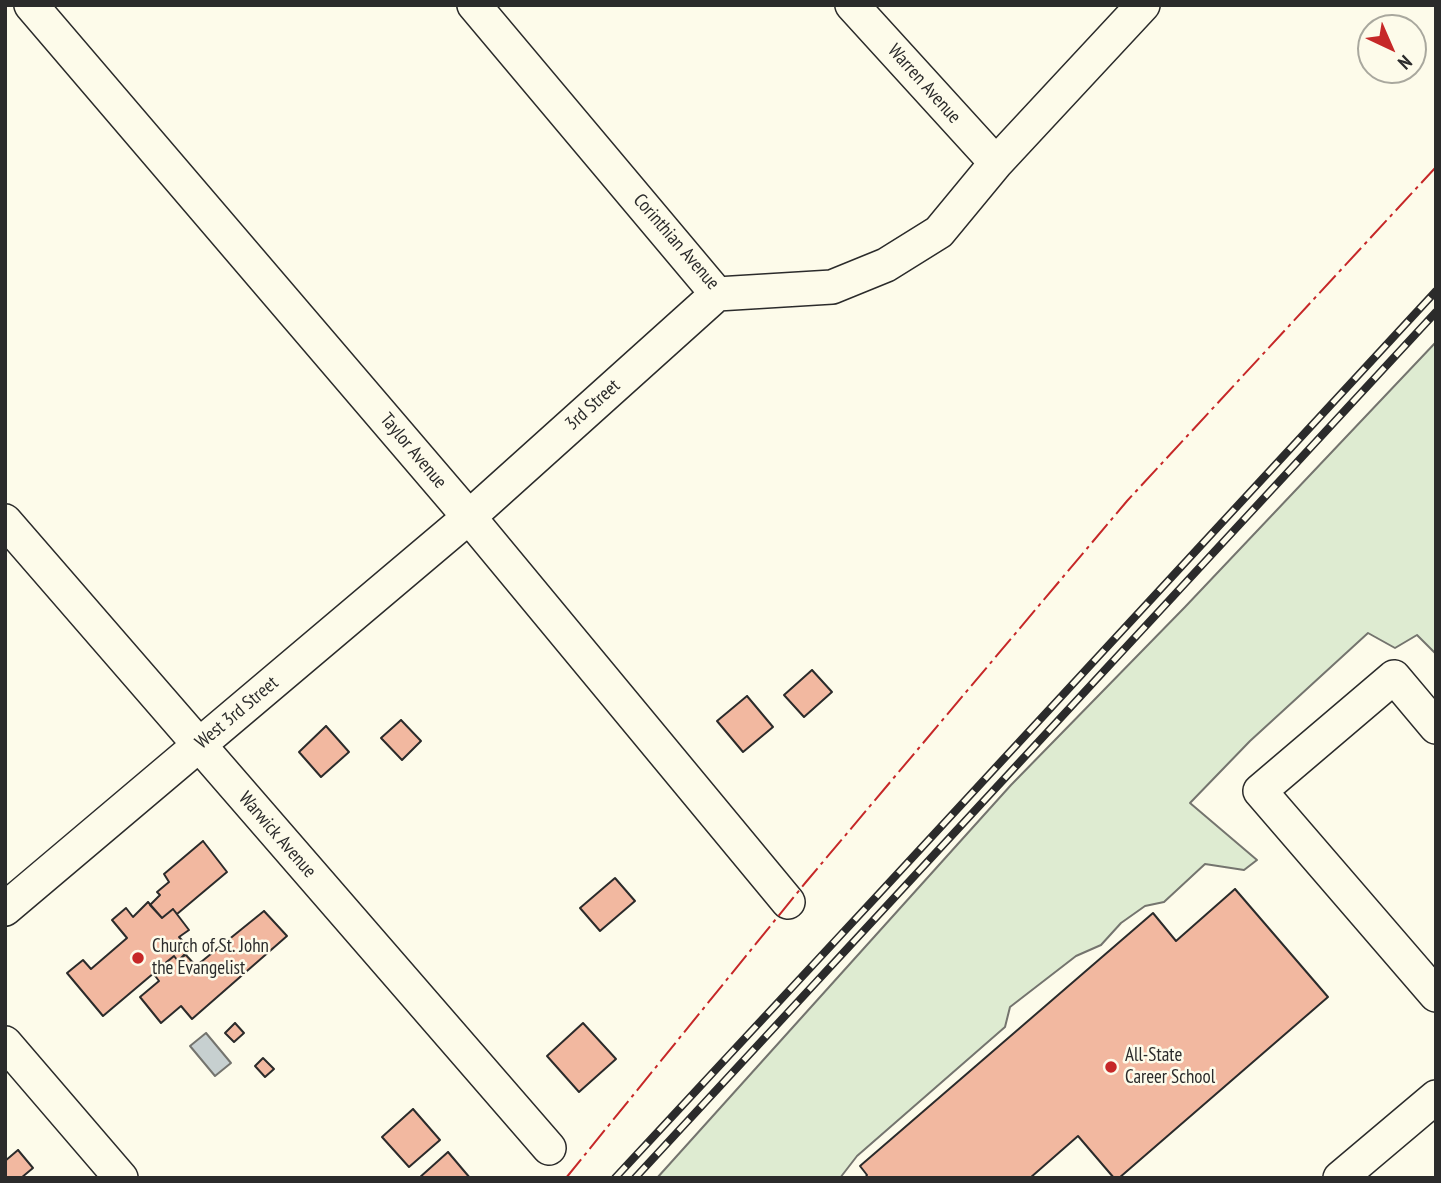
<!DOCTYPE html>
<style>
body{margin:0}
#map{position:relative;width:1441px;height:1183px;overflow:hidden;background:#fdfbea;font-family:"PT Sans Narrow",sans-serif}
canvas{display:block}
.frame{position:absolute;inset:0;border:7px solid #2b2b2b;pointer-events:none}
.north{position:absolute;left:1357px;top:14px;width:70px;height:70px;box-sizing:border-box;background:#fdfbea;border:2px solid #a9a89e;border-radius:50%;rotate:136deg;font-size:19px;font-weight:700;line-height:28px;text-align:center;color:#2b2b2b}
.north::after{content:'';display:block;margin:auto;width:24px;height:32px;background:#c62828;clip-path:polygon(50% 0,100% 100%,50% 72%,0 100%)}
</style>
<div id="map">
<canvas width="1441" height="1183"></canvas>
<div class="frame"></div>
<div class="north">N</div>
</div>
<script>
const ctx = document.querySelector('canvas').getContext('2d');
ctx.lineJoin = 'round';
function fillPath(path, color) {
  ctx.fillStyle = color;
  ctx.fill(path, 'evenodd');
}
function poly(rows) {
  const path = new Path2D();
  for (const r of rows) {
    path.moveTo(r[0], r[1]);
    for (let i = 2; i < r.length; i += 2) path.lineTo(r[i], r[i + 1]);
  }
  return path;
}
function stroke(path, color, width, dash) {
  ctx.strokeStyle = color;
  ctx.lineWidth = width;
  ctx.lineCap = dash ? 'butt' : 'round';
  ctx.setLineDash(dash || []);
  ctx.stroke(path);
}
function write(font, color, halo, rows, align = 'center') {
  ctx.font = font + ' "PT Sans Narrow",sans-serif';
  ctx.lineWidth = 5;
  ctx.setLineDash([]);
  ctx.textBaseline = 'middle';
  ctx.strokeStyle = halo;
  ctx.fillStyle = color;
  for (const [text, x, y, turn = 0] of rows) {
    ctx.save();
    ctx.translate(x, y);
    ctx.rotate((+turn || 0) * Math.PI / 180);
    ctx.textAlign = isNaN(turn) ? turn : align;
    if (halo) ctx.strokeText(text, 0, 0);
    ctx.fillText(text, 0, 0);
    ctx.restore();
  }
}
const green = poly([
 [1436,342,1436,654,1417,635,1395,648,1368,633,1250,741,1190,803,1257,860,1244,870,1205,864,1164,902,1145,906,1121,923,1101,945,1076,956,1010,1007,1005,1027,857,1156,840,1178,657,1178,1011,785,1185,607,1436,342]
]);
fillPath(green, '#deebd1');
stroke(green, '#74746e', 2);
const water = poly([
 [206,1033,231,1063,215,1076,190,1046,206,1033]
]);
fillPath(water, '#c7d0d0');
stroke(water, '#74746e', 2);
const building = poly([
 [812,670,832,692,804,717,784,695,812,670],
 [747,696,773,727,743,752,717,721,747,696],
 [401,720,421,741,402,760,381,738,401,720],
 [326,726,349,752,321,777,299,752,326,726],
 [203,841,227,872,177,914,173,909,162,918,150,905,160,895,157,892,169,882,164,874,203,841],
 [615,878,635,901,600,931,580,908,615,878],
 [1235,889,1328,997,1119,1178,1114,1178,1078,1136,1030,1178,865,1178,867,1175,860,1166,1153,913,1176,941,1235,889],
 [148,902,162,918,173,909,189,930,179,937,191,950,178,961,174,956,103,1016,67,973,83,960,91,969,127,938,112,920,126,908,133,917,148,902],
 [264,911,287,936,192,1019,181,1006,161,1023,140,997,159,981,153,973,174,956,178,961,185,954,196,966,264,911],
 [235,1023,244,1033,234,1042,225,1033,235,1023],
 [583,1023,616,1059,579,1092,547,1056,583,1023],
 [263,1058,274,1069,265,1077,255,1066,263,1058],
 [413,1109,440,1140,409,1167,382,1137,413,1109],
 [18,1150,33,1168,21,1178,5,1178,5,1161,18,1150],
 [448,1152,470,1178,419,1178,448,1152]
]);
fillPath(building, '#f2b8a0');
stroke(building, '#2b2b2b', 2);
const minor = poly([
 [31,5,469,517,788,902],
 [474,5,717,294],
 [852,5,996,163],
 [717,294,832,287,886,265,939,232,996,163,1143,5],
 [5,521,549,1148],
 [1436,727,1394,677,1260,791,1436,995],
 [5,909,469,517,717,294],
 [5,1043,121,1178],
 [1340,1178,1436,1097]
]);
stroke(minor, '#2b2b2b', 36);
stroke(minor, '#fdfbea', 33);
const rail = poly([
 [615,1178,876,897,1436,291],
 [635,1178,1436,312]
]);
stroke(rail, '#2b2b2b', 8);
stroke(rail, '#fdfbea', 5, [16]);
stroke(poly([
 [566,1178,806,882,1127,501,1436,167]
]), '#c62828', 2, [24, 5, 3.5, 5]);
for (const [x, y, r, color] of [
 [138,958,7,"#c62828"],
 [1111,1067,7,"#c62828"]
]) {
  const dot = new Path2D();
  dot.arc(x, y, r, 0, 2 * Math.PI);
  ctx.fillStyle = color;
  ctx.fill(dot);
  stroke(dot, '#fdfbea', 2.5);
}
write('19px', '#2b2b2b', '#fdfbea', [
 ["Warren Avenue",924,84,48],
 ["Corinthian Avenue",676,242,49],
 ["3rd Street",593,405,-42],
 ["Taylor Avenue",413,451,50],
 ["West 3rd Street",237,713,-40],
 ["Warwick Avenue",277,835,49]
]);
write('19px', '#2b2b2b', '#fdfbea', [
 ["Church of St. John",152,947],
 ["the Evangelist",152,969],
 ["All-State",1125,1056],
 ["Career School",1125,1078]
], 'left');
</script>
